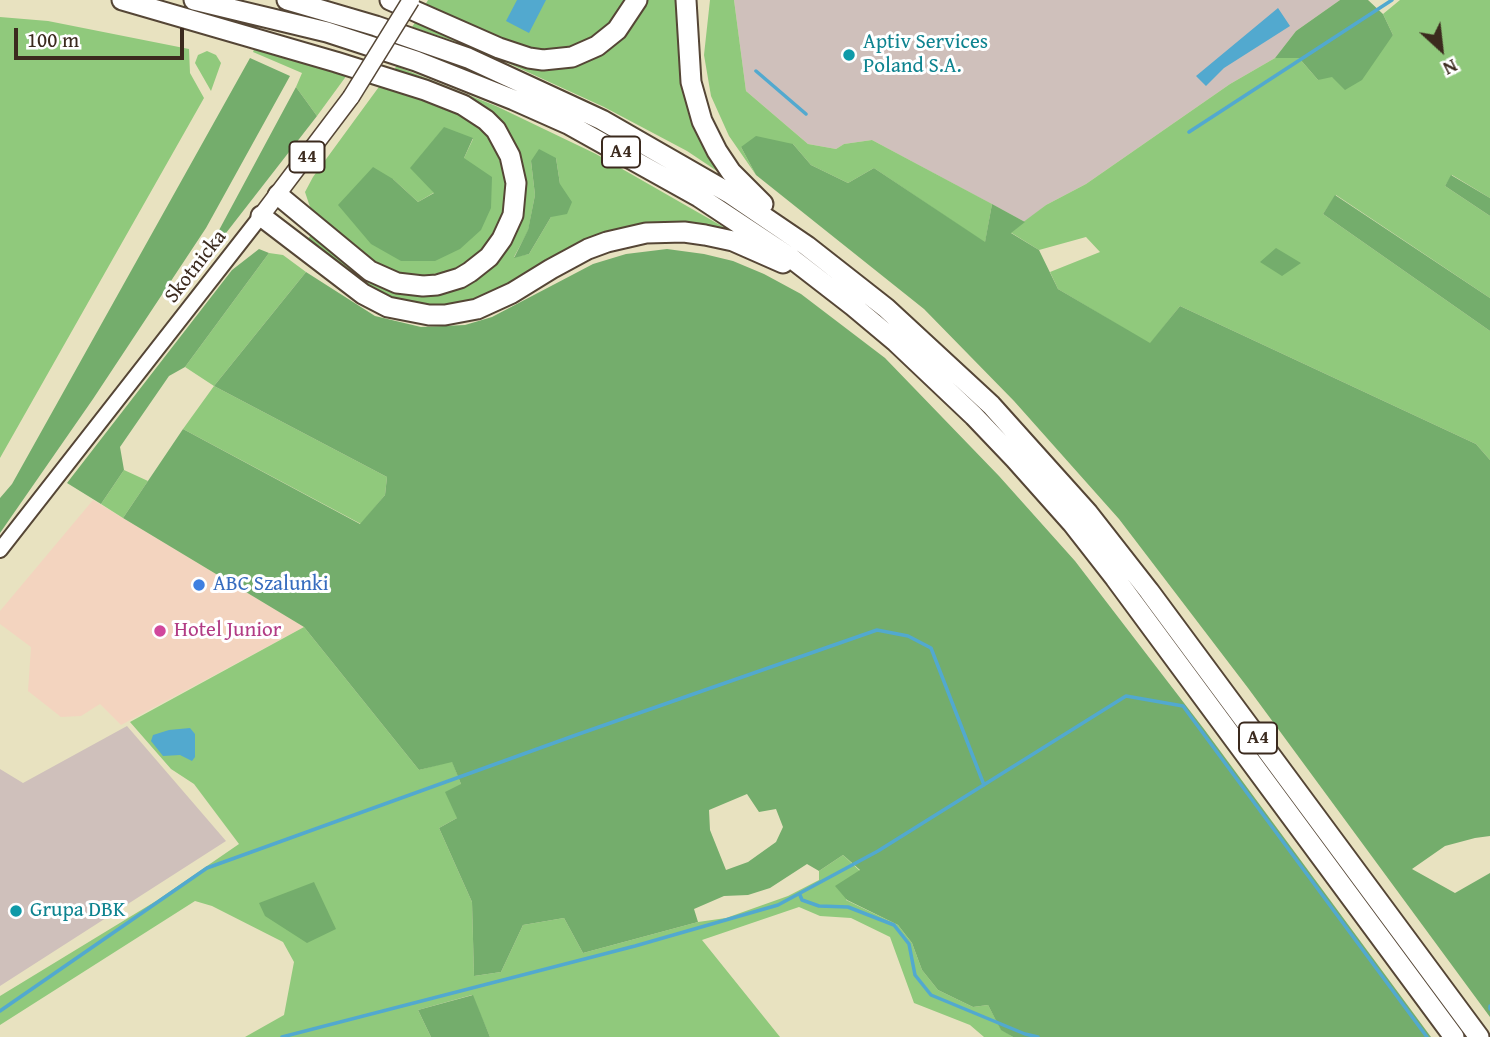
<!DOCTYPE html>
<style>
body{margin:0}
#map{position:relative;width:1490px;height:1037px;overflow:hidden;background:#e8e2c0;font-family:"Gentium Book Plus",serif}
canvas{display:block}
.north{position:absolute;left:1406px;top:14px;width:70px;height:70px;-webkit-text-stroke:5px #fff;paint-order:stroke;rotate:153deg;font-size:19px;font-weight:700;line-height:28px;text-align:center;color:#3b2a1e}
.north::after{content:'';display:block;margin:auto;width:24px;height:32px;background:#3b2a1e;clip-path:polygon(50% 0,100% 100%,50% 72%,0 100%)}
.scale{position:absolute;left:14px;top:28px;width:170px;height:32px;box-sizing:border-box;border:4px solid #3b2a1e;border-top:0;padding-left:9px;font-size:21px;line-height:24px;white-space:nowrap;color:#3b2a1e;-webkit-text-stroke:5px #fff;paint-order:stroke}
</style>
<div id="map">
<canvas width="1490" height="1037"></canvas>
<div class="north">N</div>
<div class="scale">100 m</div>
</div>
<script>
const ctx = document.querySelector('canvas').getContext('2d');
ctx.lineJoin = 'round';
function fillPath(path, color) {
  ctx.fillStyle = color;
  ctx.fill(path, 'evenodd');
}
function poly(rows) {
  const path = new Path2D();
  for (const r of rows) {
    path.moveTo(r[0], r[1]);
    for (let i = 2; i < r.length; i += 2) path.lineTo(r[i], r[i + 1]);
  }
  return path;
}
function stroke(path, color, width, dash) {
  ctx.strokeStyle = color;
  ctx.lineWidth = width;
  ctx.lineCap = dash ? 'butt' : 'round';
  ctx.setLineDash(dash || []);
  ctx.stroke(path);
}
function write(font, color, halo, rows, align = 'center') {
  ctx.font = font + ' "Gentium Book Plus",serif';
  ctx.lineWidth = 6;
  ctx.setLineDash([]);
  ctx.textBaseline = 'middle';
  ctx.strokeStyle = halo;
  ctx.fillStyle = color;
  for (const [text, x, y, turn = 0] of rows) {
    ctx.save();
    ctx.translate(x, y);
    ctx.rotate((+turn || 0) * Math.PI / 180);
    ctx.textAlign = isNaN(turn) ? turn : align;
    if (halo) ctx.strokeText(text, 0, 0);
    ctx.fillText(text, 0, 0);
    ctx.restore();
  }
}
fillPath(poly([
 [93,500,123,518,304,627,121,725,100,704,81,716,61,717,28,691,31,647,0,624,0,611]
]), '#f3d4bf');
fillPath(poly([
 [734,0,1340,0,1296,31,1275,58,1230,84,1086,184,1046,205,1025,222,872,140,844,144,836,149,808,144,746,91],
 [127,726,226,841,0,986,0,769,23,783]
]), '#cfc0bb');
fillPath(poly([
 [428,0,629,0,601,35,575,48,549,50,519,47,424,7],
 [645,0,680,0,681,49,726,177,687,151,604,107,475,48,412,27,418,18,552,66],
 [710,0,734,0,746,91,808,144,836,149,844,144,872,140,992,204,985,243,874,168,848,183,811,165,793,144,741,147,756,175,729,136,711,96,704,55],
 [1400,0,1490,0,1490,198,1452,175,1445,186,1490,216,1490,298,1336,195,1323,214,1490,331,1490,460,1476,444,1180,306,1150,344,1058,289,1050,272,1100,252,1086,237,1039,250,1010,232,1046,205,1086,184,1230,84,1275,58,1299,58,1318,80,1393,35,1383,14],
 [0,17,48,21,189,49,190,73,204,98,0,458],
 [255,47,347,75,317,116,296,87,302,73,253,52],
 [207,51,216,55,221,63,211,91,195,63,198,55],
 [396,66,496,106,596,154,727,229,695,223,653,224,615,230,564,250,531,274,475,302,445,308,387,299,305,242,312,234,427,294,515,232,526,192,520,156,508,132,492,115,465,98,395,69],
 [556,158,560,184,551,217,529,254,514,257,528,231,535,195,531,161],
 [381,84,427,97,476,123,492,143,503,168,509,192,504,219,479,253,456,269,425,276,400,274,373,262,326,229,310,207,305,192,313,177],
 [444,128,473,139,464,158,401,261,393,179,418,202,435,192,411,168],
 [269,253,283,255,306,272,214,386,387,477,385,495,361,524,183,429,214,386,185,367],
 [124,470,148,481,123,518,101,504],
 [304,627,419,770,452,761,461,784,457,818,439,828,472,902,474,976,501,972,523,925,564,918,583,953,698,922,726,918,788,896,819,880,819,871,843,855,860,871,846,900,898,925,912,943,922,970,938,990,973,1007,988,1005,1001,1029,1013,1037,984,1037,970,1025,914,1003,890,937,851,918,820,916,799,907,702,940,780,1037,490,1037,472,995,418,1010,431,1037,245,1037,284,1015,294,962,283,942,212,906,195,901,0,1025,0,996,156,901,239,844,194,784,171,769,130,722]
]), '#90c97c');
fillPath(poly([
 [1340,0,1368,0,1383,14,1393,35,1362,80,1345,90,1332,77,1318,80,1299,58,1275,58,1296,31],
 [250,58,290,76,206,228,93,399,0,533,0,498,12,484],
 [296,87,317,116,219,242,218,232],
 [444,127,473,138,464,158,492,177,491,208,481,230,460,249,435,261,401,261,371,244,338,205,373,167,393,179,418,202,434,193,410,168],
 [756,136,793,144,811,165,848,183,874,168,985,242,992,204,1025,222,1011,233,1039,250,1058,289,1150,343,1180,306,1476,444,1490,460,1490,836,1475,838,1445,846,1412,869,1455,893,1490,873,1490,1017,1248,688,1119,519,1014,401,924,309,756,175,741,147],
 [539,149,556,158,560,184,572,202,567,214,551,217,529,254,514,258,528,230,535,195,531,161],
 [1451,175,1490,198,1490,216,1445,186],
 [1335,195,1490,298,1490,331,1323,214],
 [1276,248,1301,263,1282,276,1260,262],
 [259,249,269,253,185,367,169,376,120,447,124,470,101,504,67,483,232,270],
 [667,249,704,254,733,261,764,274,801,294,885,358,999,476,1075,561,1204,729,1431,1037,1013,1037,1001,1030,988,1005,973,1007,938,990,922,970,912,943,898,925,847,900,835,886,860,870,843,855,819,871,807,864,770,888,748,895,724,896,694,909,698,922,583,953,564,918,523,925,501,972,474,976,472,902,439,828,457,818,445,792,461,784,452,762,419,770,304,627,123,518,183,429,360,524,385,495,387,477,214,386,306,272,375,316,421,327,465,325,492,317,593,264,626,254],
 [747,794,759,812,776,809,783,827,776,842,748,862,726,870,710,830,709,810],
 [314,882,336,929,307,943,265,916,259,903],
 [473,995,490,1037,431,1037,418,1010]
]), '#74ad6c');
fillPath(poly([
 [517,0,546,0,529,33,506,21],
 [1278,8,1290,26,1224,68,1206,86,1196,76],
 [190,728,195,734,195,757,192,761,180,755,163,756,151,741,153,735,169,730]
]), '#52a9cf');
stroke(poly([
 [756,71,806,114],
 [1189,132,1392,0],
 [800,895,802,900,819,906,848,907,894,925,909,944,915,975,931,995,1025,1034,1038,1037],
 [1490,1006,1490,1009],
 [0,1011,207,868,576,735,877,630,908,636,931,648,984,785],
 [282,1037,635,946,778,905,878,851,1126,696,1183,706,1427,1037]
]), '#52a9cf', 3.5);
const secondary = poly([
 [0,550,261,216]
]);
const primary = poly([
 [261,216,351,97]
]);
const highway = poly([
 [122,0,336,62,425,90,463,105,486,120,496,130,510,156,516,183,513,215,502,239,489,257,470,272,460,278,437,285,423,286,397,283,370,271,278,195],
 [194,0,327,32,416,61,514,100,568,124,699,197,791,258,853,306,896,342,974,416,1015,459,1072,523,1115,578,1454,1037],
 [287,0,376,26,468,58,602,120,729,193,807,246,886,308,991,405,1088,513,1149,591,1479,1037],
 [390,0,499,48,529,58,543,60,572,57,597,46,617,30,637,0],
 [686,0,691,82,702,121,717,151,731,172,763,204],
 [261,216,363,294,388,307,429,315,445,315,477,309,512,293,551,269,588,249,607,242,646,233,684,232,705,235,733,241,783,263]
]);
stroke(secondary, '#554636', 18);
stroke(primary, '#554636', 19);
stroke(highway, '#554636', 23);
stroke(secondary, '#fff', 14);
stroke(primary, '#fff', 16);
stroke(highway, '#fff', 19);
const primaryBridge = poly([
 [351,97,411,0]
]);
stroke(primaryBridge, '#554636', 19, []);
stroke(primaryBridge, '#fff', 16);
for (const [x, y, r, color] of [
 [849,55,7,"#0f9aa8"],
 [199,585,7,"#3f7fe0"],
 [160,631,7,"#d1479c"],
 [16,911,7,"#0f9aa8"]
]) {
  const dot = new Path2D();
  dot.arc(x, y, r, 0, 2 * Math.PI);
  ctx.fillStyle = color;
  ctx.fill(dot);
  stroke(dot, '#fff', 2.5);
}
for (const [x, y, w] of [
 [621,152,38],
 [307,157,35],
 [1258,738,38]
]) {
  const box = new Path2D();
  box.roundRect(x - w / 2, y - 15.5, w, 31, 5);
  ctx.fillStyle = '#fff';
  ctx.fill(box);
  stroke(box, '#3b2a1e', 2);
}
write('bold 19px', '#3b2a1e', null, [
 ["A4",621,152],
 ["44",307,157],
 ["A4",1258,738]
]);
write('21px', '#0d838f', '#fff', [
 ["Aptiv Services",863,43],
 ["Poland S.A.",863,67],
 ["Grupa DBK",30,911]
], 'left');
write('21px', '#3b2a1e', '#fff', [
 ["Skotnicka",196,267,-52]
]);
write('21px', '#366cbe', '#fff', [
 ["ABC Szalunki",213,585]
], 'left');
write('21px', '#b23c85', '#fff', [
 ["Hotel Junior",174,631]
], 'left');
</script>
